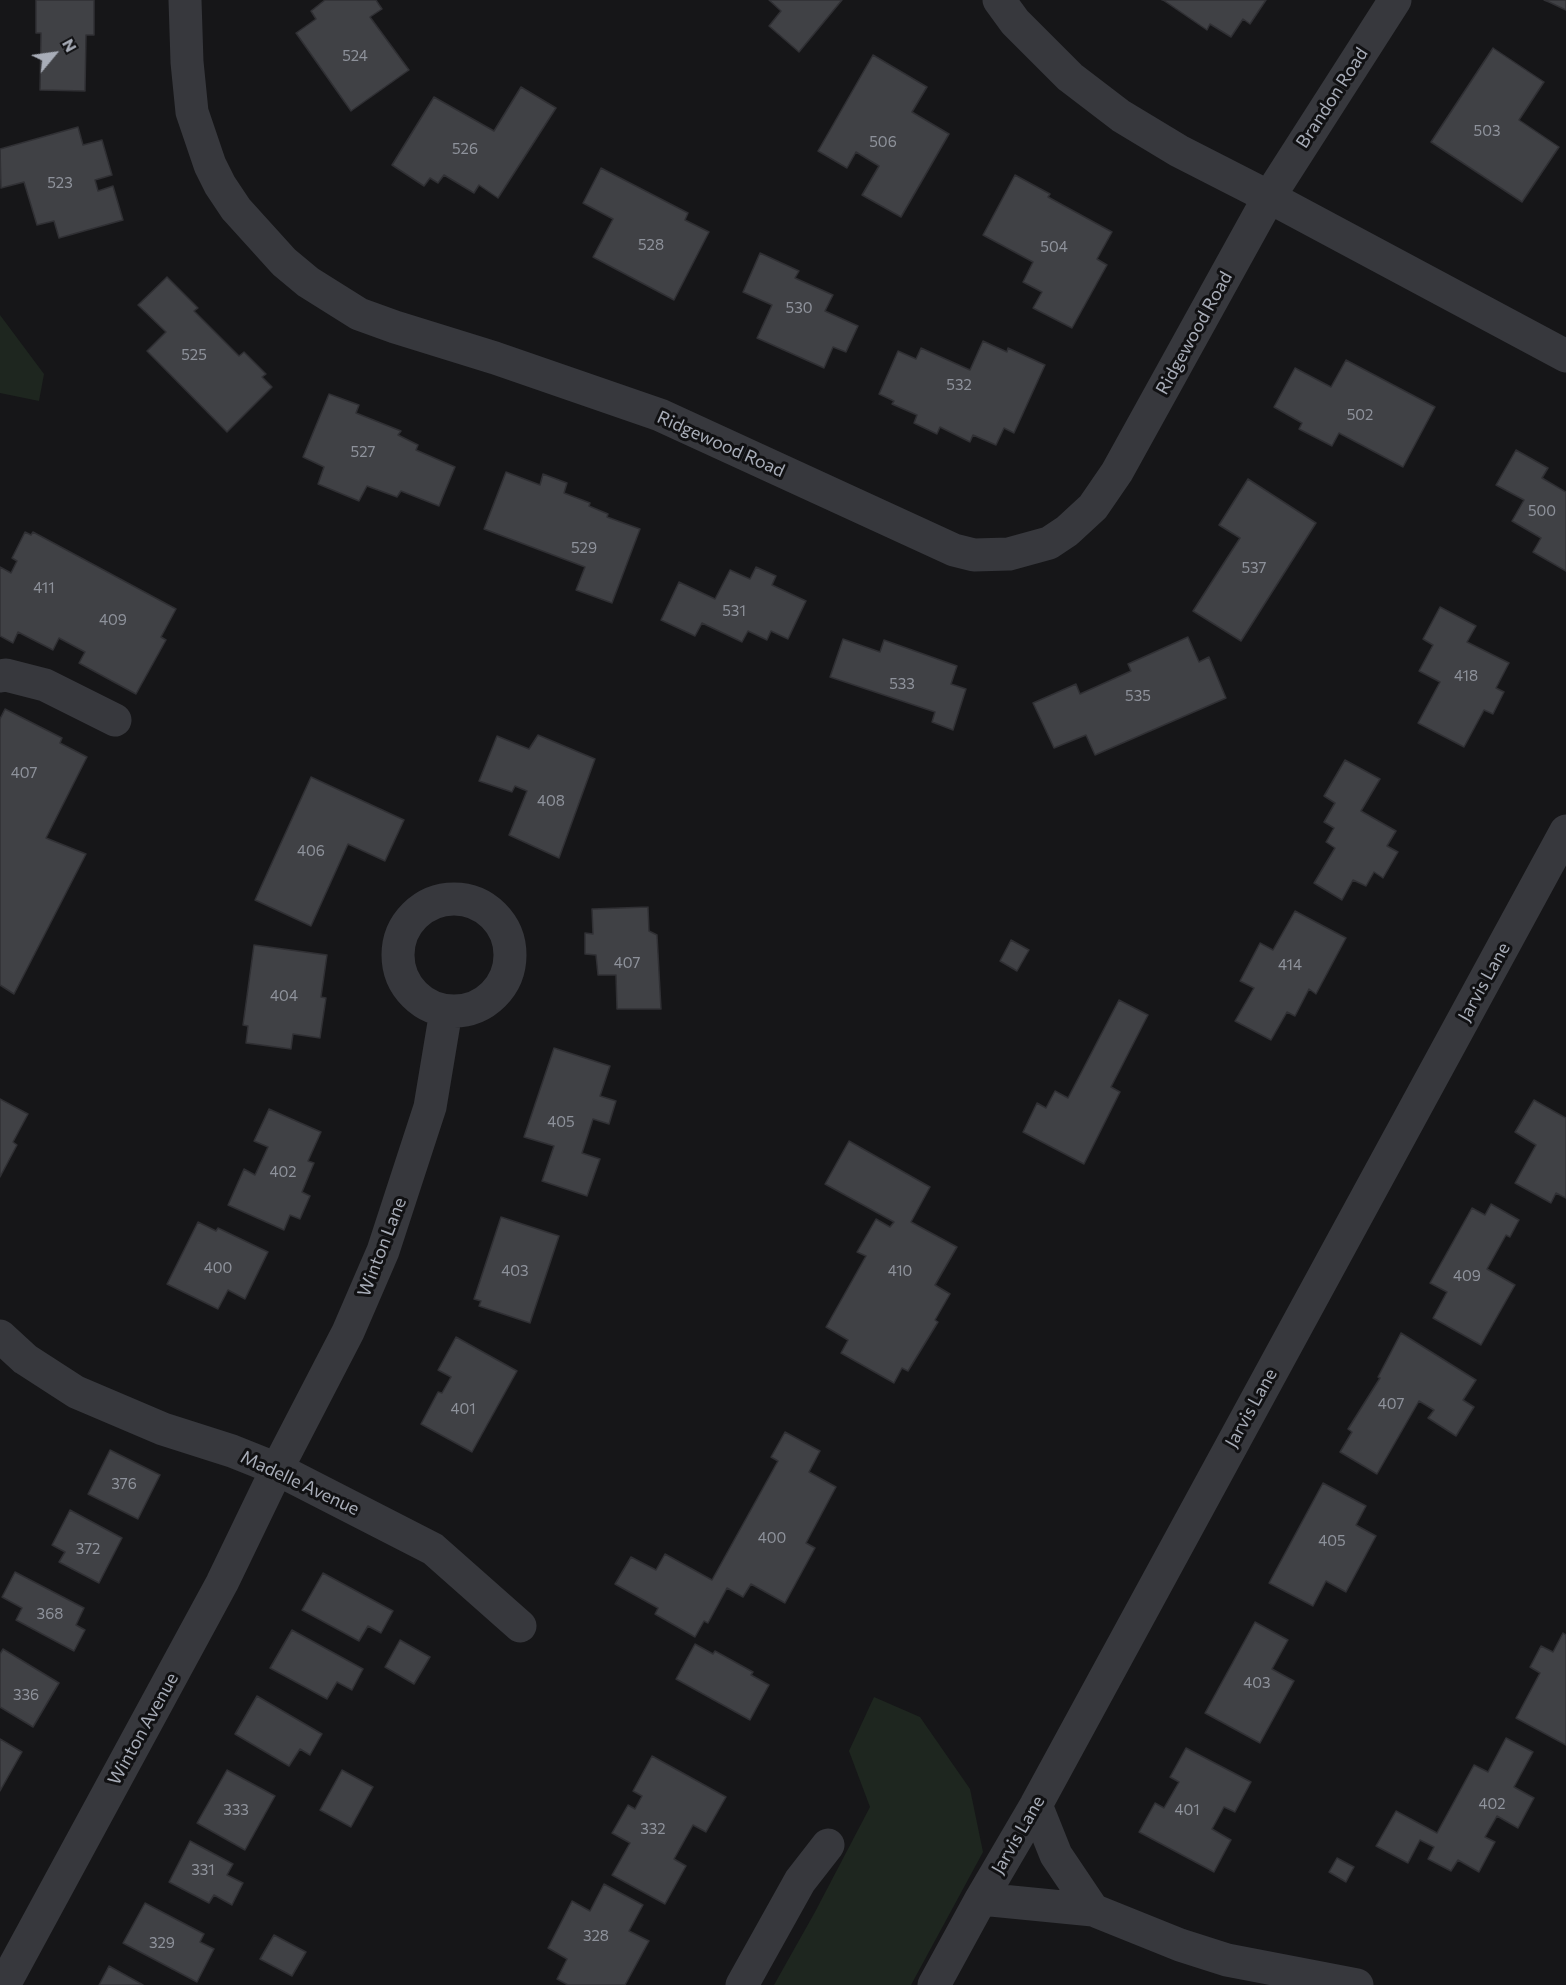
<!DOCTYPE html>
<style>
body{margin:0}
#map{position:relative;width:1566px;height:1985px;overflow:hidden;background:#161618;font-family:Commissioner,sans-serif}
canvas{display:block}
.north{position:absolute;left:24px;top:24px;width:60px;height:60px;-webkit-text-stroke:4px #111113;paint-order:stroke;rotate:61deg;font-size:16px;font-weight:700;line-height:24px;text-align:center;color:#a8adb8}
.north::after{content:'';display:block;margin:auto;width:21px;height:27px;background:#a8adb8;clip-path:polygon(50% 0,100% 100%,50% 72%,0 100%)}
</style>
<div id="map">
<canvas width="1566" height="1985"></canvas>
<div class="north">N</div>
</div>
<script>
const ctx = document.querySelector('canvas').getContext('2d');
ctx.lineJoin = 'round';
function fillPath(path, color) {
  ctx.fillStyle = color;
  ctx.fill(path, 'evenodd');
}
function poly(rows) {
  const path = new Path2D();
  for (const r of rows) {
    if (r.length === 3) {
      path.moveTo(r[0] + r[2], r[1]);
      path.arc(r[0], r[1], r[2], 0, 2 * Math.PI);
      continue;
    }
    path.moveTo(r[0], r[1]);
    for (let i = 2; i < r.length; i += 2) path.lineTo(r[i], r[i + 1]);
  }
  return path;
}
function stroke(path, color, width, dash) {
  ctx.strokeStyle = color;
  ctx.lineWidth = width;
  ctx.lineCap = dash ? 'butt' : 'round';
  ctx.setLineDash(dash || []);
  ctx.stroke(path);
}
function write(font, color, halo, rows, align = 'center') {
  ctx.font = font + ' Commissioner,sans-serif';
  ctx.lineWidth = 6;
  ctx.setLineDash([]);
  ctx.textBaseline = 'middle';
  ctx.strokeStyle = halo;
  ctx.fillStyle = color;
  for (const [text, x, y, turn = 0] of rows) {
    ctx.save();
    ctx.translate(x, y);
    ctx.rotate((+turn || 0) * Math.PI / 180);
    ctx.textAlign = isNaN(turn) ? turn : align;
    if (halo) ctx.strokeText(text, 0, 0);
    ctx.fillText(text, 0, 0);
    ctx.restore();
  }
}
fillPath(poly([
 [0,315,44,374,39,401,0,393],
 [874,1697,920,1717,970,1789,983,1852,911,1985,774,1985,815,1912,870,1807,849,1751]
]), '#1e261f');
const building = poly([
 [36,0,94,0,94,35,86,35,85,91,40,90,41,33,36,33,36,0],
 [325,0,376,0,382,9,370,17,409,70,351,111,296,33,316,19,311,11,325,0],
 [769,0,842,0,799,52,769,26,781,11,769,0],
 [1163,0,1162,0,1266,0,1250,24,1243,19,1231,37,1210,24,1207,30,1163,0],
 [1544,0,1566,0,1566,10,1549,2,1544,0],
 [1493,48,1544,82,1519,120,1559,147,1522,202,1431,142,1493,48],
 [873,55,927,87,912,112,949,134,901,217,862,195,879,166,856,152,847,168,818,151,873,55],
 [521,87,556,108,498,198,479,185,474,193,444,175,438,183,430,178,424,186,392,165,434,97,494,131,521,87],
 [78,127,83,145,102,140,112,175,95,180,98,191,113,186,123,220,59,238,54,221,37,225,24,182,1,188,0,149,78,127],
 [601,168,688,213,685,220,709,232,674,300,593,257,613,219,583,203,601,168],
 [1015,175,1050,194,1048,197,1112,232,1097,259,1107,265,1072,328,1033,308,1042,292,1023,282,1033,262,983,235,1015,175],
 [760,253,799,271,795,278,833,295,825,311,858,326,846,352,833,347,824,368,757,338,772,305,743,292,760,253],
 [167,277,198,308,194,311,239,356,244,352,266,374,262,377,272,387,227,432,147,351,166,332,138,305,167,277],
 [983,341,1007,352,1008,348,1045,365,1014,433,1004,428,996,445,973,435,970,442,940,427,937,434,914,423,917,415,892,404,894,401,879,394,898,351,916,359,921,348,970,370,983,341],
 [1346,360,1435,407,1403,467,1339,433,1332,446,1299,429,1302,423,1274,407,1295,368,1331,387,1346,360],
 [329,394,359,405,356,413,401,431,398,435,418,445,416,450,455,467,439,506,401,491,397,497,367,486,359,501,318,484,324,467,303,457,329,394],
 [1516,450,1548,468,1542,478,1566,492,1566,571,1533,552,1541,538,1512,521,1524,500,1496,485,1516,450],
 [506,472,540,485,543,474,567,483,564,493,590,503,589,506,608,514,607,517,640,529,612,603,576,590,585,567,484,529,506,472],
 [1248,479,1316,523,1241,641,1193,611,1240,538,1219,525,1248,479],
 [25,532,31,535,33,532,176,609,161,637,166,640,136,694,79,663,85,652,59,638,53,650,18,632,13,643,0,636,0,567,11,573,17,561,12,558,25,532],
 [756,567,776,576,772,585,806,601,788,639,771,631,767,640,748,631,742,642,702,623,695,636,661,620,679,582,715,599,730,570,750,579,756,567],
 [1440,607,1476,626,1467,642,1509,663,1496,688,1504,692,1493,714,1484,710,1464,747,1418,723,1440,682,1419,671,1433,645,1423,639,1440,607],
 [1188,637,1199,662,1209,657,1226,698,1095,755,1086,735,1054,748,1033,703,1076,684,1080,694,1131,671,1128,664,1188,637],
 [843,639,880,652,884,640,957,666,951,684,966,689,953,730,932,722,935,712,830,677,843,639],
 [5,709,62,738,60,743,87,757,46,838,86,854,14,994,0,985,0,719,5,709],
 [538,735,595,759,559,858,509,835,527,791,515,786,512,792,479,781,497,736,529,749,538,735],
 [1345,760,1380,779,1361,811,1396,831,1387,846,1398,852,1383,878,1374,872,1366,886,1353,880,1342,900,1314,883,1335,848,1326,842,1334,828,1324,822,1335,803,1324,796,1345,760],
 [311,777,404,820,385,861,348,844,311,926,255,900,311,777],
 [648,907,649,931,657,935,661,1009,617,1009,616,975,598,975,596,955,585,954,585,933,593,934,592,909,648,907],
 [1295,911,1346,938,1316,994,1309,989,1295,1016,1287,1012,1271,1040,1235,1021,1254,988,1240,981,1260,943,1273,950,1295,911],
 [1011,940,1029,950,1017,971,1000,961,1011,940],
 [254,945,327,955,321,997,326,998,320,1038,293,1034,291,1049,246,1043,248,1026,243,1025,254,945],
 [1119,1000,1148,1015,1111,1087,1120,1092,1084,1164,1023,1132,1037,1103,1046,1108,1055,1091,1068,1098,1119,1000],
 [554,1048,610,1066,600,1096,616,1101,609,1124,593,1119,582,1153,600,1159,587,1196,542,1181,554,1146,524,1137,554,1048],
 [0,1099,28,1114,13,1142,17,1145,0,1177,0,1099],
 [1534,1100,1566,1118,1566,1198,1556,1193,1551,1203,1515,1183,1536,1145,1515,1132,1534,1100],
 [269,1109,321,1132,308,1161,314,1163,302,1192,310,1196,300,1219,290,1215,284,1230,228,1205,244,1169,255,1175,268,1147,254,1141,269,1109],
 [849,1141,930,1187,911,1222,957,1247,935,1285,950,1294,935,1320,938,1322,908,1371,902,1368,894,1383,841,1353,848,1340,826,1327,866,1256,857,1252,876,1219,890,1227,894,1222,825,1184,849,1141],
 [1491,1204,1519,1220,1510,1237,1506,1235,1487,1269,1515,1285,1481,1345,1433,1318,1447,1292,1430,1283,1472,1208,1485,1215,1491,1204],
 [501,1217,559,1236,530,1323,479,1306,481,1301,474,1299,501,1217],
 [198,1222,216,1231,218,1228,268,1252,245,1299,228,1290,218,1309,167,1284,198,1222],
 [1401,1333,1476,1380,1463,1400,1474,1407,1456,1436,1428,1418,1434,1410,1419,1401,1377,1474,1340,1452,1352,1432,1348,1429,1380,1378,1378,1377,1401,1333],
 [456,1337,517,1371,472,1452,421,1424,438,1392,442,1393,451,1377,438,1370,456,1337],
 [785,1432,820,1451,809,1472,836,1487,806,1543,815,1548,785,1603,751,1584,743,1597,727,1588,708,1623,704,1621,695,1637,655,1614,658,1608,615,1584,631,1557,656,1570,665,1554,712,1580,778,1461,771,1457,785,1432],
 [110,1450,160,1475,138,1519,88,1494,110,1450],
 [1323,1483,1366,1506,1356,1525,1376,1536,1346,1592,1326,1581,1313,1606,1269,1583,1323,1483],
 [70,1510,122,1538,99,1583,59,1562,65,1552,52,1545,70,1510],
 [15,1572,84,1608,76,1625,85,1630,74,1651,16,1620,22,1608,2,1597,15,1572],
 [323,1573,393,1611,381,1633,368,1626,359,1641,302,1610,323,1573],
 [1255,1622,1288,1640,1272,1669,1294,1681,1260,1743,1205,1713,1255,1622],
 [292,1630,363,1669,352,1690,337,1682,327,1699,270,1668,292,1630],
 [1563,1633,1566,1635,1566,1745,1516,1718,1540,1673,1530,1667,1541,1646,1553,1652,1563,1633],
 [400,1640,430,1657,414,1684,385,1667,400,1640],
 [695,1644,713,1654,715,1651,753,1672,751,1675,769,1685,750,1720,676,1679,695,1644],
 [3,1649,59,1683,33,1727,0,1707,0,1654,3,1649],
 [257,1696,322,1734,310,1755,300,1749,289,1766,235,1734,257,1696],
 [1506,1738,1533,1752,1514,1787,1534,1798,1518,1828,1497,1816,1485,1837,1495,1842,1479,1872,1458,1860,1451,1871,1428,1859,1434,1847,1420,1840,1408,1863,1376,1846,1396,1811,1437,1833,1474,1765,1488,1772,1506,1738],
 [0,1739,22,1752,0,1791,0,1739],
 [1186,1748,1251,1782,1235,1812,1224,1807,1212,1829,1231,1840,1214,1872,1139,1832,1155,1803,1164,1808,1179,1782,1170,1777,1186,1748],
 [652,1756,726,1797,706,1832,693,1825,674,1859,686,1866,665,1904,612,1875,630,1843,612,1833,628,1805,635,1809,642,1796,633,1791,652,1756],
 [227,1770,275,1796,245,1850,197,1823,227,1770],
 [342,1770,373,1787,351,1827,320,1810,342,1770],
 [190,1841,233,1864,227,1875,243,1883,232,1905,214,1895,209,1903,169,1882,190,1841],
 [1337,1858,1354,1867,1346,1882,1329,1872,1337,1858],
 [604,1884,643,1905,629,1931,649,1941,625,1985,568,1985,557,1979,567,1959,548,1948,572,1901,590,1911,604,1884],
 [145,1903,204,1934,200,1942,214,1949,197,1982,123,1943,145,1903],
 [274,1935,306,1952,292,1976,260,1959,274,1935],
 [109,1966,143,1985,99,1985,109,1966]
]);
fillPath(building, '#404145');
stroke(building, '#303034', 1.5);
stroke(poly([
 [185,0,187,62,192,112,210,165,220,185,236,209,284,262,308,282,359,314,395,327,495,358,660,415,954,550,974,555,1009,554,1049,543,1067,531,1093,507,1117,472,1269,197,1179,151,1121,116,1070,77,1015,22,999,0],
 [1395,0,1269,197,1566,356],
 [0,676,6,675,45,685,115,720],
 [454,955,56],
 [0,1336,25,1359,76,1392,163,1429,232,1451,277,1469,433,1549,520,1626],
 [1036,1805,1056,1855,1093,1910],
 [981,1899,1093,1910,1180,1945,1227,1960,1357,1985],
 [4,1985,222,1583,277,1469,348,1332,383,1251,430,1107,446,1011],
 [742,1985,800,1881,828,1845],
 [934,1985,981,1899,1036,1805,1566,831]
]), '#37383d', 33);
write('15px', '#8e929b', null, [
 ["524",355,56],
 ["503",1487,131],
 ["506",883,142],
 ["526",465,149],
 ["523",60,183],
 ["528",651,245],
 ["504",1054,247],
 ["530",799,308],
 ["525",194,355],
 ["532",959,385],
 ["502",1360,415],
 ["527",363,452],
 ["500",1542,511],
 ["529",584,548],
 ["537",1254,568],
 ["411",44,588],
 ["531",734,611],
 ["409",113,620],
 ["418",1466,676],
 ["533",902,684],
 ["535",1138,696],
 ["407",24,773],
 ["408",551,801],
 ["406",311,851],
 ["407",627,963],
 ["414",1290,965],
 ["404",284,996],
 ["405",561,1122],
 ["402",283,1172],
 ["400",218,1268],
 ["403",515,1271],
 ["410",900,1271],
 ["409",1467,1276],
 ["407",1391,1404],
 ["401",463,1409],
 ["376",124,1484],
 ["400",772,1538],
 ["405",1332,1541],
 ["372",88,1549],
 ["368",50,1614],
 ["403",1257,1683],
 ["336",26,1695],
 ["402",1492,1804],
 ["333",236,1810],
 ["401",1187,1810],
 ["332",653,1829],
 ["331",203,1870],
 ["328",596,1936],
 ["329",162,1943]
]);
write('18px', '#a8adb8', '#111113', [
 ["Brandon Road",1332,98,-57],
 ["Ridgewood Road",1194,333,-61],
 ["Ridgewood Road",721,444,24],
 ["Jarvis Lane",1484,982,-61],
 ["Winton Lane",382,1247,-69],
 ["Jarvis Lane",1251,1408,-61],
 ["Madelle Avenue",300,1483,25],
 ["Winton Avenue",143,1729,-61],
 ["Jarvis Lane",1018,1835,-60]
]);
</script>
